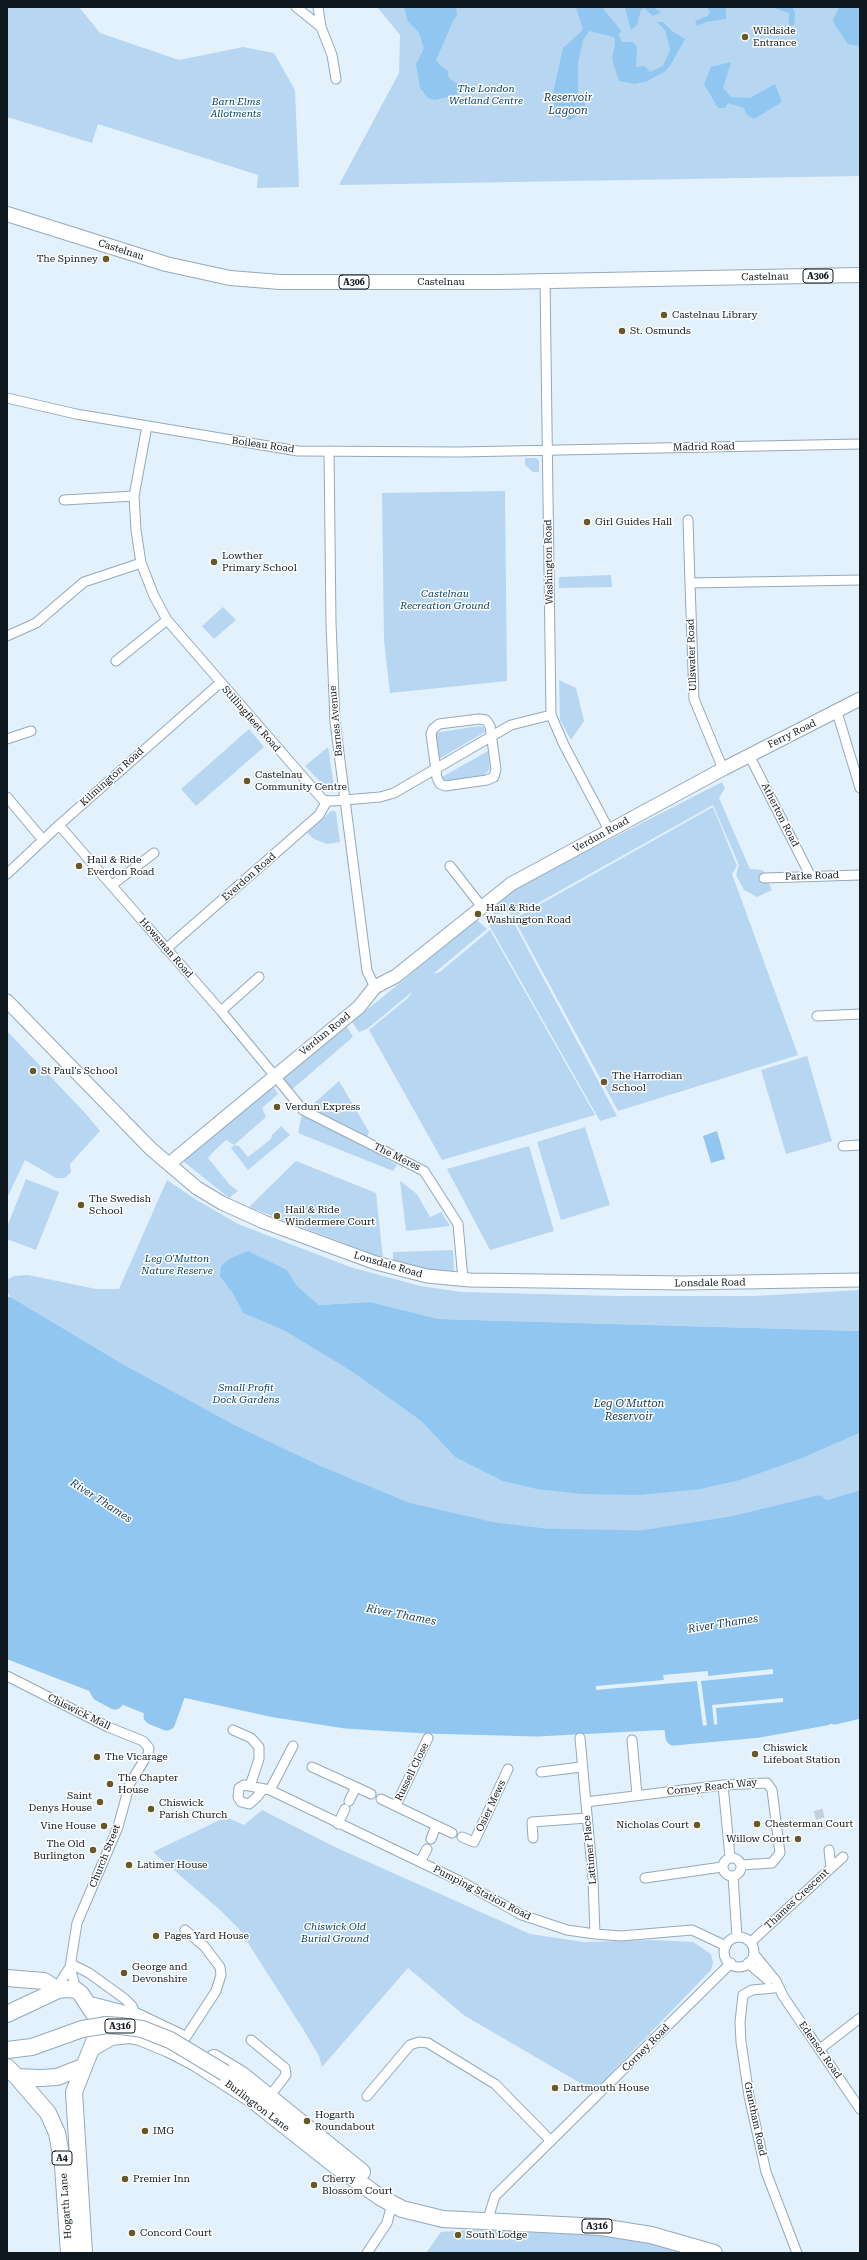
<!DOCTYPE html>
<style>
body{margin:0}
#map{position:relative;width:867px;height:2260px;overflow:hidden;background:#e3f1fd;font-family:"Roboto Serif",serif}
canvas{display:block}
.frame{position:absolute;inset:0;border:8px solid #0f181e;pointer-events:none}
</style>
<div id="map">
<canvas width="867" height="2260"></canvas>
<div class="frame"></div>
</div>
<script>
const ctx = document.querySelector('canvas').getContext('2d');
ctx.lineJoin = 'round';
function fillPath(path, color) {
  ctx.fillStyle = color;
  ctx.fill(path, 'evenodd');
}
function poly(rows) {
  const path = new Path2D();
  for (const r of rows) {
    if (r.length === 3) {
      path.moveTo(r[0] + r[2], r[1]);
      path.arc(r[0], r[1], r[2], 0, 2 * Math.PI);
      continue;
    }
    path.moveTo(r[0], r[1]);
    for (let i = 2; i < r.length; i += 2) path.lineTo(r[i], r[i + 1]);
  }
  return path;
}
function stroke(path, color, width, dash) {
  ctx.strokeStyle = color;
  ctx.lineWidth = width;
  ctx.lineCap = dash ? 'butt' : 'round';
  ctx.setLineDash(dash || []);
  ctx.stroke(path);
}
function write(font, color, halo, rows, align = 'center') {
  ctx.font = font + ' "Roboto Serif",serif';
  ctx.lineWidth = 3;
  ctx.setLineDash([]);
  ctx.textBaseline = 'middle';
  ctx.strokeStyle = halo;
  ctx.fillStyle = color;
  for (const [text, x, y, turn = 0] of rows) {
    ctx.save();
    ctx.translate(x, y);
    ctx.rotate((+turn || 0) * Math.PI / 180);
    ctx.textAlign = isNaN(turn) ? turn : align;
    if (halo) ctx.strokeText(text, 0, 0);
    ctx.fillText(text, 0, 0);
    ctx.restore();
  }
}
fillPath(poly([
 [7,7,79,7,100,33,179,60,243,47,274,53,295,90,299,187,257,188,258,175,98,124,92,143,7,117],
 [377,7,860,7,860,176,339,185,399,73,400,35],
 [525,458,536,458,539,461,539,472,533,472,525,465],
 [505,491,507,681,390,693,384,641,382,493],
 [611,575,612,587,559,588,559,577],
 [223,607,236,620,214,639,202,626],
 [559,680,576,688,584,721,571,740,560,720],
 [478,726,484,727,485,732,437,760,435,733],
 [249,729,264,747,196,806,181,789],
 [328,747,334,786,330,792,305,766],
 [488,751,490,769,483,777,443,781,442,777],
 [722,782,725,788,719,798,750,869,763,870,772,890,757,897,744,890,736,875,739,865,713,805,513,917,509,912,494,915,491,908,509,891],
 [713,807,737,866,732,874,798,1055,618,1111,514,919],
 [331,811,335,811,336,813,340,842,327,844,314,839,307,833],
 [509,914,617,1116,600,1121,489,925],
 [477,920,487,929,433,974,440,972,490,930,595,1115,442,1160,369,1030,408,998,412,992,367,1029,359,1032,352,1022],
 [346,1025,353,1037,290,1091,281,1079],
 [7,1031,86,1114,100,1131,70,1164,71,1172,65,1178,56,1178,25,1160,7,1198],
 [807,1056,832,1141,786,1154,761,1070],
 [339,1081,369,1132,364,1145,397,1165,393,1171,298,1133,302,1114],
 [272,1085,278,1094,262,1108,266,1117,234,1145,239,1146,248,1157,271,1139,272,1135,281,1126,290,1135,248,1170,231,1148,234,1145,226,1140,214,1151,208,1158,230,1185,238,1191,229,1198,183,1161,187,1154],
 [585,1127,610,1205,561,1220,537,1142],
 [529,1146,554,1231,490,1250,447,1169],
 [296,1161,376,1193,383,1258,249,1207],
 [26,1179,59,1192,36,1250,7,1239,7,1227],
 [167,1180,195,1199,238,1224,350,1267,420,1286,462,1292,617,1296,754,1296,860,1290,860,1331,439,1319,370,1302,319,1305,297,1286,287,1270,220,1277,232,1292,243,1313,285,1331,351,1371,421,1421,455,1457,701,1489,741,1480,800,1459,860,1433,860,1490,778,1515,732,1525,642,1539,544,1537,494,1531,407,1511,315,1473,231,1433,119,1372,48,1330,18,1307,7,1292,7,1280,14,1276,28,1275,96,1289,119,1289],
 [400,1181,417,1194,430,1217,441,1212,450,1226,406,1231],
 [453,1250,454,1270,452,1273,393,1263,393,1252],
 [262,1810,337,1848,530,1934,584,1942,652,1940,693,1942,711,1954,713,1963,711,1970,594,2091,465,2016,408,1968,322,2067,319,2056,303,2029,239,1929,220,1910,153,1852,226,1817,244,1825],
 [468,2230,631,2236,697,2253,426,2253,441,2232]
]), '#b7d6f1');
fillPath(poly([
 [404,7,456,7,457,15,453,21,436,60,440,65,448,71,448,76,451,80,460,85,462,89,459,94,435,100,428,98,420,88,416,64,424,49,419,33,408,21],
 [576,7,602,7,622,32,618,34,622,42,633,42,637,47,636,67,645,66,650,72,663,66,670,50,665,30,657,22,663,22,672,31,685,39,670,66,664,72,647,81,635,84,619,81,612,59,615,43,614,37,589,31,583,40,578,63,578,92,586,107,582,113,570,120,554,116,553,93,563,48,583,30],
 [625,7,653,7,661,12,653,16,644,8,641,10,637,25,631,30],
 [707,7,726,7,726,19,706,22,697,26,695,21,707,16,710,12],
 [771,7,793,8,795,13,794,25,789,26,789,13],
 [839,7,860,7,859,46,848,44,835,25,833,20],
 [731,62,723,88,731,97,750,98,775,84,782,102,754,119,746,114,744,108,728,103,725,108,718,108,704,84,711,67],
 [717,1131,725,1159,711,1163,703,1136],
 [248,1251,287,1270,297,1286,319,1305,370,1302,439,1319,860,1331,860,1433,800,1459,741,1480,701,1489,640,1495,583,1494,537,1489,503,1481,455,1457,421,1421,351,1371,285,1331,243,1313,232,1292,220,1277,221,1266,231,1258],
 [7,1305,119,1372,231,1433,315,1473,407,1511,494,1531,544,1537,642,1539,732,1525,778,1515,860,1490,860,1710,835,1716,833,1705,825,1707,826,1717,760,1729,674,1737,672,1722,537,1728,426,1725,346,1720,270,1708,179,1688,167,1722,152,1716,154,1708,120,1694,115,1701,100,1693,94,1684,7,1650]
]), '#91c6f0');
fillPath(poly([
 [773,1669,773,1674,701,1681,708,1733,706,1734,704,1734,697,1681,596,1690,596,1686,664,1680,663,1675,708,1671,708,1676],
 [783,1698,783,1702,716,1708,718,1732,715,1733,712,1705]
]), '#e3f1fd');
stroke(poly([
 [7,1305,119,1372,231,1433,315,1473,407,1511,494,1531,544,1537,642,1539,732,1525,818,1504,829,1518],
 [7,1650,95,1684,100,1693,115,1701,119,1694,154,1708,152,1716,167,1722,179,1688,270,1708,346,1720,426,1725,537,1728,672,1721,674,1737,760,1729,826,1717,825,1707,833,1705,835,1716,860,1710]
]), '#91c6f0', 17);
stroke(poly([
 [818,1810,823,1829]
]), '#c3d0dc', 9, [9, 4.5]);
const street = poly([
 [296,7,321,27,332,55,336,79],
 [318,7,321,27],
 [545,280,551,715,564,745,609,830],
 [7,398,76,414,298,451,459,452,860,444],
 [329,451,331,623,335,722,367,971,375,987],
 [134,496,147,426],
 [64,500,134,496,136,530,141,563,154,596,167,620,323,800,332,801,380,797,394,793,511,725,551,715],
 [688,520,690,583],
 [7,636,36,623,84,582,141,563],
 [116,661,167,620],
 [837,712,860,788],
 [479,719,486,720,490,726,496,769,494,777,487,780,445,786,440,784,437,778,431,734,433,729,439,724,479,719],
 [7,739,31,731],
 [749,755,810,875],
 [723,769,694,699,690,583,860,580],
 [7,797,43,840],
 [59,825,221,1011,303,1110,424,1171,458,1224,463,1279],
 [450,866,482,907],
 [7,874,59,825,220,683],
 [764,878,860,875],
 [112,885,154,853],
 [166,949,319,815,327,801],
 [221,1011,259,977],
 [817,1016,860,1014],
 [843,1146,860,1145],
 [7,1676,108,1727,143,1741,149,1748,148,1754,130,1783,118,1827,77,1923,70,1967,76,1990],
 [233,1730,251,1738,259,1747,259,1759,250,1786],
 [580,1738,593,1880,595,1934],
 [632,1740,637,1795],
 [312,1767,356,1787,349,1801],
 [541,1772,581,1767],
 [723,1785,730,1857],
 [356,1787,371,1794],
 [263,1789,257,1797,249,1804,241,1802,238,1797,239,1788,244,1785,270,1790,464,1883,522,1915,567,1930,595,1934,621,1936,692,1930,726,1946],
 [270,1790,293,1746],
 [381,1799,452,1833],
 [586,1802,723,1785,767,1783,772,1790,780,1853,772,1863,741,1865],
 [396,1805,428,1738],
 [338,1824,345,1809],
 [462,1837,474,1842,508,1769],
 [533,1838,532,1822,587,1818],
 [431,1839,436,1826],
 [829,1850,831,1868],
 [732,1867,9],
 [420,1862,427,1849],
 [733,1876,737,1937],
 [645,1878,722,1867],
 [739,1952,15],
 [751,1942,843,1857],
 [754,1954,776,1981,783,1996,860,2109],
 [748,1963,768,1980],
 [71,1964,89,1973,125,1999,132,2006,137,2017],
 [774,1988,752,1990,743,1995,740,2022,741,2042,749,2096,766,2172,797,2253],
 [59,1990,61,1981,70,1967],
 [184,2040,216,1991,221,1975,220,1967,204,1946,185,1930],
 [251,2040,285,2068,286,2075,269,2097],
 [820,2049,860,2018],
 [367,2096,410,2045,419,2042,428,2043,495,2084,551,2141],
 [487,2222,495,2196,731,1963],
 [367,2253,387,2223,392,2204]
]);
const secondary = poly([
 [7,1001,151,1149,197,1188,222,1203,264,1222,376,1263,427,1276,470,1280,683,1283,860,1280],
 [169,1164,359,1007,375,987,396,976,511,884,723,769,860,699]
]);
const primary = poly([
 [7,214,166,264,230,278,280,282,499,282,860,275]
]);
const highway = poly([
 [7,1978,44,1981,58,1990],
 [90,2005,137,2017,179,2037],
 [7,2014,58,1990,67,1989,76,1990,81,1994,94,2014],
 [92,2048,111,2037,129,2035,140,2037,169,2049,196,2063,250,2098,336,2166,380,2197,402,2209,443,2219,601,2227,651,2235,714,2253],
 [214,2058,242,2075,362,2172],
 [7,2067,17,2077,41,2078,57,2077,83,2067],
 [17,2077,48,2113,57,2133,63,2166,69,2253],
 [84,2253,74,2092,95,2039]
]);
stroke(street, '#93a9bc', 11);
stroke(secondary, '#93a9bc', 15);
stroke(primary, '#93a9bc', 16);
stroke(highway, '#93a9bc', 18);
stroke(street, '#fff', 9);
stroke(secondary, '#fff', 13);
stroke(primary, '#fff', 14);
stroke(highway, '#fff', 16);
const highwayBridge = poly([
 [7,2050,32,2047,82,2029,107,2025,120,2026,142,2029,170,2040,225,2073]
]);
stroke(highwayBridge, '#93a9bc', 18, []);
stroke(highwayBridge, '#fff', 16);
for (const [x, y, r, color] of [
 [745,37,4,"#675825"],
 [106,259,4,"#675825"],
 [664,315,4,"#675825"],
 [622,331,4,"#675825"],
 [587,522,4,"#675825"],
 [214,562,4,"#675825"],
 [247,781,4,"#675825"],
 [79,866,4,"#675825"],
 [478,914,4,"#675825"],
 [33,1071,4,"#675825"],
 [604,1082,4,"#675825"],
 [277,1107,4,"#675825"],
 [81,1205,4,"#675825"],
 [277,1216,4,"#675825"],
 [755,1754,4,"#675825"],
 [97,1757,4,"#675825"],
 [110,1784,4,"#675825"],
 [100,1802,4,"#675825"],
 [151,1809,4,"#675825"],
 [757,1824,4,"#675825"],
 [697,1825,4,"#675825"],
 [104,1826,4,"#675825"],
 [798,1839,4,"#675825"],
 [93,1850,4,"#675825"],
 [129,1865,4,"#675825"],
 [156,1936,4,"#675825"],
 [124,1973,4,"#675825"],
 [555,2088,4,"#675825"],
 [307,2121,4,"#675825"],
 [145,2131,4,"#675825"],
 [125,2179,4,"#675825"],
 [314,2185,4,"#675825"],
 [132,2233,4,"#675825"],
 [458,2235,4,"#675825"]
]) {
  const dot = new Path2D();
  dot.arc(x, y, r, 0, 2 * Math.PI);
  ctx.fillStyle = color;
  ctx.fill(dot);
  stroke(dot, '#fff', 1.5);
}
for (const [x, y, w] of [
 [818,276,30],
 [354,282,30],
 [120,2026,30],
 [62,2158,20],
 [597,2226,30]
]) {
  const box = new Path2D();
  box.roundRect(x - w / 2, y - 7, w, 14, 3);
  ctx.fillStyle = '#fff';
  ctx.fill(box);
  stroke(box, '#0f181e', 1);
}
write('bold 9px', '#0f181e', null, [
 ["A306",818,276],
 ["A306",354,282],
 ["A316",120,2026],
 ["A4",62,2158],
 ["A316",597,2226]
]);
write('10px', '#0f181e', '#fff', [
 ["Wildside",753,31],
 ["Entrance",753,43],
 ["The Spinney",98,259,"right"],
 ["Castelnau Library",672,315],
 ["St. Osmunds",630,331],
 ["Girl Guides Hall",595,522],
 ["Lowther",222,556],
 ["Primary School",222,568],
 ["Castelnau",255,775],
 ["Community Centre",255,787],
 ["Hail & Ride",87,860],
 ["Everdon Road",87,872],
 ["Hail & Ride",486,908],
 ["Washington Road",486,920],
 ["St Paul's School",41,1071],
 ["The Harrodian",612,1076],
 ["School",612,1088],
 ["Verdun Express",285,1107],
 ["The Swedish",89,1199],
 ["School",89,1211],
 ["Hail & Ride",285,1210],
 ["Windermere Court",285,1222],
 ["Chiswick",763,1748],
 ["Lifeboat Station",763,1760],
 ["The Vicarage",105,1757],
 ["The Chapter",118,1778],
 ["House",118,1790],
 ["Saint",92,1796,"right"],
 ["Denys House",92,1808,"right"],
 ["Chiswick",159,1803],
 ["Parish Church",159,1815],
 ["Chesterman Court",765,1824],
 ["Nicholas Court",689,1825,"right"],
 ["Vine House",96,1826,"right"],
 ["Willow Court",790,1839,"right"],
 ["The Old",85,1844,"right"],
 ["Burlington",85,1856,"right"],
 ["Latimer House",137,1865],
 ["Pages Yard House",164,1936],
 ["George and",132,1967],
 ["Devonshire",132,1979],
 ["Dartmouth House",563,2088],
 ["Hogarth",315,2115],
 ["Roundabout",315,2127],
 ["IMG",153,2131],
 ["Premier Inn",133,2179],
 ["Cherry",322,2179],
 ["Blossom Court",322,2191],
 ["Concord Court",140,2233],
 ["South Lodge",466,2235]
], 'left');
write('italic 10px', '#004168', '#fff', [
 ["The London",486,89],
 ["Wetland Centre",486,101],
 ["Barn Elms",236,102],
 ["Allotments",236,114],
 ["Castelnau",445,594],
 ["Recreation Ground",445,606],
 ["Leg O'Mutton",177,1259],
 ["Nature Reserve",177,1271],
 ["Small Profit",246,1388],
 ["Dock Gardens",246,1400],
 ["Chiswick Old",335,1927],
 ["Burial Ground",335,1939]
]);
write('10px', '#0f181e', '#fff', [
 ["Castelnau",121,250,18],
 ["Castelnau",765,277,-1],
 ["Castelnau",441,282],
 ["Boileau Road",263,445,8],
 ["Madrid Road",704,447,-1],
 ["Washington Road",549,562,-91],
 ["Ullswater Road",692,655,-92],
 ["Stillingfleet Road",251,719,49],
 ["Barnes Avenue",336,721,-95],
 ["Ferry Road",792,734,-26],
 ["Kilmington Road",112,777,-42],
 ["Atherton Road",780,815,63],
 ["Verdun Road",601,835,-29],
 ["Parke Road",812,876,-2],
 ["Everdon Road",249,877,-41],
 ["Howsman Road",166,948,49],
 ["Verdun Road",325,1034,-39],
 ["The Meres",397,1157,26],
 ["Lonsdale Road",388,1265,16],
 ["Lonsdale Road",710,1283,-1],
 ["Chiswick Mall",79,1712,26],
 ["Russell Close",412,1772,-64],
 ["Corney Reach Way",712,1787,-6],
 ["Osier Mews",491,1806,-65],
 ["Lattimer Place",590,1850,-95],
 ["Church Street",105,1856,-68],
 ["Pumping Station Road",482,1893,27],
 ["Thames Crescent",797,1899,-43],
 ["Corney Road",646,2048,-45],
 ["Edensor Road",820,2050,55],
 ["Burlington Lane",257,2106,37],
 ["Grantham Road",755,2119,78],
 ["Hogarth Lane",66,2206,-94]
]);
write('italic 11px', '#123a56', '#fff', [
 ["Reservoir",568,98],
 ["Lagoon",568,111],
 ["Leg O'Mutton",629,1404],
 ["Reservoir",629,1417],
 ["River Thames",101,1501,33],
 ["River Thames",401,1615,11],
 ["River Thames",723,1624,-9]
]);
</script>
